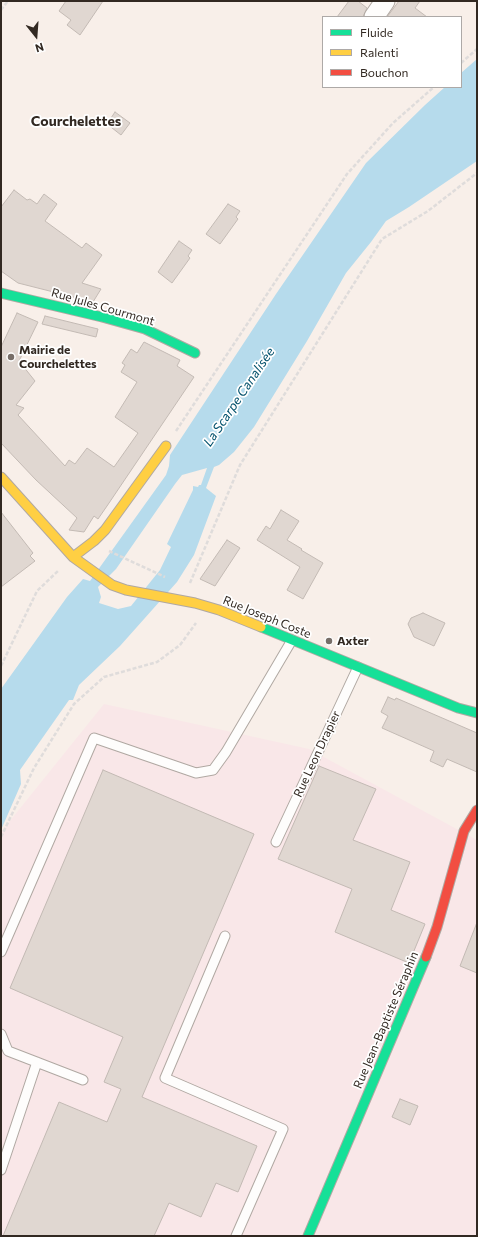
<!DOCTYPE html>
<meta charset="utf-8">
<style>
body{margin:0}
#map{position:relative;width:478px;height:1237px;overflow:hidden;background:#f8efe9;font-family:Commissioner,sans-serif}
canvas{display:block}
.frame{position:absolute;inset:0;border:2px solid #322922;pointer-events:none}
.legend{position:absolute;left:322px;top:16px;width:140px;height:72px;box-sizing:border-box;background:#fff;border:1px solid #ada9a7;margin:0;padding:5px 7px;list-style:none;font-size:12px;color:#322922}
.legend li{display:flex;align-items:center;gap:8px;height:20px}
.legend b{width:20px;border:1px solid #ada9a7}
.north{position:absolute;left:16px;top:16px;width:40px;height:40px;-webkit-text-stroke:3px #fff;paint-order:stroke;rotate:163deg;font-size:11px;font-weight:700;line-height:16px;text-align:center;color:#322922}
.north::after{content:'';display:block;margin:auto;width:14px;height:18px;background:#322922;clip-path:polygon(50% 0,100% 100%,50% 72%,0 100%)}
</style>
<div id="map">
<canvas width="478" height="1237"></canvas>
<div class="frame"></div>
<ul class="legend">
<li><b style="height:5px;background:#16e098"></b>Fluide</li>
<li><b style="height:5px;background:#ffcf43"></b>Ralenti</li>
<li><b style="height:5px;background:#f24e42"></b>Bouchon</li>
</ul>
<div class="north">N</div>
</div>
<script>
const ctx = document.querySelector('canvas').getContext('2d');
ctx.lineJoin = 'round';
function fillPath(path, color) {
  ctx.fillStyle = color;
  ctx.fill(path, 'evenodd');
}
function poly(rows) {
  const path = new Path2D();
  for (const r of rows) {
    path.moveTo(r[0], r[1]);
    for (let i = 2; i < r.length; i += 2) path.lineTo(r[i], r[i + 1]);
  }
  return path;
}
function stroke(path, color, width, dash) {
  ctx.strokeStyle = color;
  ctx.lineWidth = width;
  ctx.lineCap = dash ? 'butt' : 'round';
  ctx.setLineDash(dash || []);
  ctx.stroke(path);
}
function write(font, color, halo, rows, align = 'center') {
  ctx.font = font + ' Commissioner,sans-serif';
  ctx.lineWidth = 3.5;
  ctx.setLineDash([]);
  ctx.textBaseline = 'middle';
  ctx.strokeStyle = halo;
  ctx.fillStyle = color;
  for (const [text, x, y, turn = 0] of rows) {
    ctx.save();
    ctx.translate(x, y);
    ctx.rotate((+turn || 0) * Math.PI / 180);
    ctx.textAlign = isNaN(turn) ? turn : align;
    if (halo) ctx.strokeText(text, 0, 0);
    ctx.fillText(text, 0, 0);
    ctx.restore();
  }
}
fillPath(poly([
 [104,704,309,749,477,840,477,1236,1,1236,1,832]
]), '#f9e7e8');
fillPath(poly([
 [477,59,477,161,409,207,386,221,371,242,346,273,307,341,254,427,234,452,219,465,214,467,206,488,216,496,194,555,177,582,120,646,79,685,73,700,69,700,20,770,21,784,1,830,1,689,67,597,83,579,90,581,166,475,169,466,170,455,276,294,366,163,425,105,445,87,461,87,461,73],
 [207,468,201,485,199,485,198,487,193,486,193,490,167,544,171,547,160,570,131,606,118,609,99,603,101,597,98,587,116,569,175,484,182,475]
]), '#b6dbec');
const building = poly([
 [66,1,103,1,80,35,67,25,71,20,59,11,66,1],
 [349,1,358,1,367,8,363,17,337,17,349,1],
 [399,1,420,1,415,8,427,17,387,17,399,1],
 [115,112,130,123,121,135,107,124,115,112],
 [14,190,27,200,30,199,37,204,44,194,57,204,45,221,82,248,86,243,102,255,82,283,101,289,93,302,18,283,1,271,1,207,14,190],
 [228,204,240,211,236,217,238,219,220,244,206,234,228,204],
 [179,241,192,250,188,256,190,258,172,283,158,272,179,241],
 [17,313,38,322,19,361,35,381,16,405,24,408,18,415,65,466,69,460,75,464,87,448,114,467,138,433,115,417,137,382,121,372,125,365,122,363,131,349,137,353,144,342,180,360,177,366,194,377,107,506,98,519,94,516,84,532,69,530,77,518,36,480,1,443,1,347,17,313],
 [45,316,98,329,96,337,42,324,45,316],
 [281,510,299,521,287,540,302,549,301,550,323,563,303,599,287,590,300,567,257,540,266,526,270,529,281,510],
 [1,512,33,553,30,556,35,561,1,587,1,512],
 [227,540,240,548,215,586,200,579,227,540],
 [423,613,445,623,434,646,414,637,408,624,411,618,423,613],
 [388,697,395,700,396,698,477,733,477,772,447,759,443,767,430,761,434,751,382,728,388,716,381,712,388,697],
 [319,766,376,789,353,840,410,862,391,910,425,924,409,963,335,932,352,889,278,859,319,766],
 [103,770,254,834,142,1097,257,1146,238,1192,216,1183,201,1217,169,1203,154,1236,3,1236,59,1102,107,1122,121,1089,104,1082,123,1037,10,988,103,770],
 [476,925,477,926,477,973,460,966,476,925],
 [400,1099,418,1106,410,1125,392,1117,400,1099]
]);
fillPath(building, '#e0d7d1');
stroke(building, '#c3bab4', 1);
const lane = poly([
 [276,842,358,667],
 [225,936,165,1078,283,1129,236,1236],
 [1,952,94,738,196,773,213,770,226,752,292,640],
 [1,1034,8,1051,83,1080],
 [1,1170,37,1062]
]);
const street = poly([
 [374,17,385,1]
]);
const fast = poly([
 [1,293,102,317,145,329,195,353],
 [261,627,458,708,477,713],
 [308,1236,426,957]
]);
const slow = poly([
 [1,477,73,557,112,585,126,590,195,603,219,610,261,627],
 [73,557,94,541,105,530,166,446]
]);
const jam = poly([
 [426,957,437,927,464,831,477,810]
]);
stroke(lane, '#b0a8a2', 11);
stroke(street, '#b0a8a2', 21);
stroke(fast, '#b0a8a2', 11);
stroke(slow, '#b0a8a2', 11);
stroke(jam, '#b0a8a2', 11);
stroke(poly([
 [1,10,8,1],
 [461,63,477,49],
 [176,431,347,174,393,123,434,87],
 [109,551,165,577],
 [190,583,240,465,382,239,428,211,477,173],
 [1,666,37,591,59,570],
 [1,837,34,768,74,704,104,677,157,662,180,645,196,623]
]), '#dfdcdb', 2.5, [4, 2]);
stroke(lane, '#fefdfc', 9);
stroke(street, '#fefdfc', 19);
stroke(fast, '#16e098', 9);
stroke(slow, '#ffcf43', 9);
stroke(jam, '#f24e42', 9);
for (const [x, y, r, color] of [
 [11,357,4,"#776e68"],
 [329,641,4,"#776e68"]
]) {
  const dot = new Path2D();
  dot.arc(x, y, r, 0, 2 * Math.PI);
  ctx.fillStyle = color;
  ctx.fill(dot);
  stroke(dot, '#fff', 1.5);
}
write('12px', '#322922', '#fff', [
 ["Rue Jules Courmont",103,307,16],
 ["Rue Joseph Coste",267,617,22],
 ["Rue Leon Drapier",317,754,-65],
 ["Rue Jean-Baptiste Séraphin",386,1020,-67]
]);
write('bold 12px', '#322922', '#fff', [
 ["Mairie de",19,350],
 ["Courchelettes",19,364],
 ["Axter",337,641]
], 'left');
write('italic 13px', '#00506b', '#fff', [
 ["La Scarpe Canalisée",239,397,-56]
]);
write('bold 14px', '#322922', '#fff', [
 ["Courchelettes",76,121]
]);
</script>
